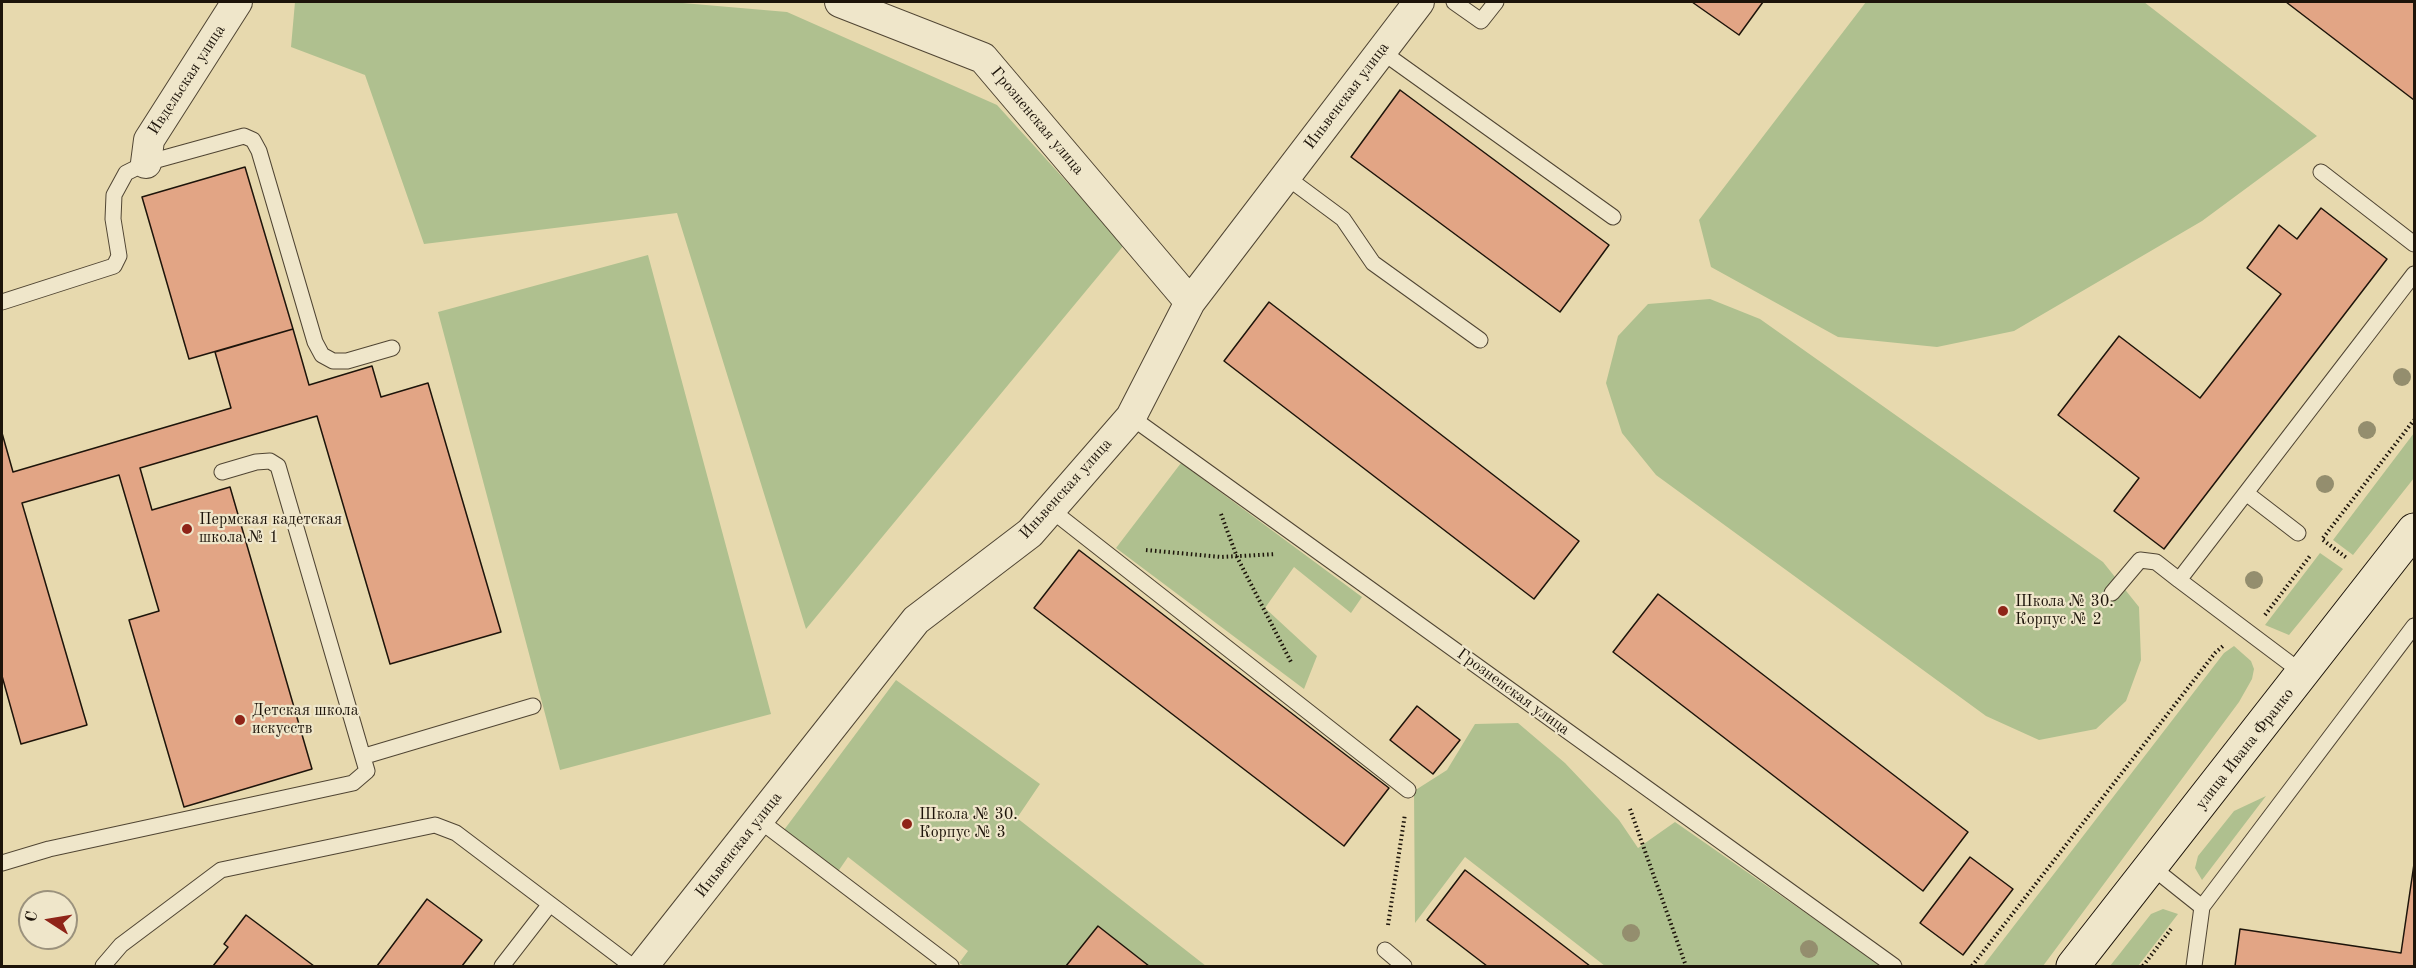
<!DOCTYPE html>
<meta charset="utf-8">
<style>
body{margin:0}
#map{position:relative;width:2416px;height:968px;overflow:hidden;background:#e7d9ae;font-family:"Old Standard TT",serif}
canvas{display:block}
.frame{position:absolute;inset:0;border:3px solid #1d140a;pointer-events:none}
.north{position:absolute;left:18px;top:890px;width:60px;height:60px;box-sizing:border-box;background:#efe6ca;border:2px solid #9b927d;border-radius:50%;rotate:282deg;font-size:16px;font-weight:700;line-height:24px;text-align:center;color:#1d140a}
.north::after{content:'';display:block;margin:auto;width:21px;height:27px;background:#8f2418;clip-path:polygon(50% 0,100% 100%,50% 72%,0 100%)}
</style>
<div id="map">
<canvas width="2416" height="968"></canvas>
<div class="frame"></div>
<div class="north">С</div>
</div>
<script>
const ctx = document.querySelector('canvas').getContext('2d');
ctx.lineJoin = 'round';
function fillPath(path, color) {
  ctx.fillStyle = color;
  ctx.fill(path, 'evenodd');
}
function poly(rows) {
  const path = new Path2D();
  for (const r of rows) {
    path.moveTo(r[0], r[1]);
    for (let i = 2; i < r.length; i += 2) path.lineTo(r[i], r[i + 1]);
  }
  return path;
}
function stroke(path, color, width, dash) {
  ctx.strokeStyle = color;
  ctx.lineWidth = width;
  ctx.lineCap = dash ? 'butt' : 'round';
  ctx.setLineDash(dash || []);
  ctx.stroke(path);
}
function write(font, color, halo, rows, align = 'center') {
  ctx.font = font + ' "Old Standard TT",serif';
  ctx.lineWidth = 4.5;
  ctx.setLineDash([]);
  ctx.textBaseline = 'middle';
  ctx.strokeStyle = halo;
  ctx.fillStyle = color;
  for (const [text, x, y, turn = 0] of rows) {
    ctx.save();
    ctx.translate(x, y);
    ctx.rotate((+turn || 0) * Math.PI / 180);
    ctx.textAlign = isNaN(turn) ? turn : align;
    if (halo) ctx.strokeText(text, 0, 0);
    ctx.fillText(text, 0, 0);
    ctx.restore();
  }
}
fillPath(poly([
 [295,2,671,2,787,12,997,105,1124,245,806,629,677,213,424,244,365,75,291,47],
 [1866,2,2144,2,2317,136,2202,221,2014,331,1937,347,1838,337,1711,267,1699,220],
 [648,255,771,714,560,770,438,312],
 [1710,299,1760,319,2103,562,2139,607,2141,660,2126,701,2096,729,2039,740,1986,716,1656,475,1622,433,1606,383,1618,336,1648,304],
 [2414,433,2414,478,2353,555,2333,540],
 [1181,463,1362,597,1351,613,1294,567,1265,608,1317,656,1304,689,1116,548],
 [2320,553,2343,569,2289,635,2265,625],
 [2234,646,2251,661,2254,669,2252,679,2239,702,2043,966,1983,966,2224,653],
 [896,680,1040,784,1017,818,1206,966,1149,966,1098,926,1066,966,965,966,959,963,968,951,848,857,837,873,784,830],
 [1518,723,1565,763,1619,820,1638,848,1675,822,1882,966,1605,966,1465,857,1415,923,1414,791,1447,770,1475,724],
 [2266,796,2202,880,2195,868,2198,856,2234,811],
 [2163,909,2178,914,2138,966,2110,966,2151,914]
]), '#afc08f');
const building = poly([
 [1692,2,1763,2,1739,35,1692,2],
 [2286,2,2414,2,2414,100,2286,2],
 [1400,90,1609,245,1560,312,1351,157,1400,90],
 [245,167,293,329,189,359,142,197,245,167],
 [2321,208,2387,259,2164,549,2114,511,2139,478,2058,415,2119,336,2200,398,2281,294,2247,268,2279,225,2297,239,2321,208],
 [1269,302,1579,541,1534,599,1224,361,1269,302],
 [293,329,309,385,372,366,381,397,428,383,501,632,390,664,317,416,140,468,152,510,230,487,312,769,184,807,129,620,159,611,119,475,22,503,87,725,21,744,2,676,2,433,13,472,231,408,215,352,293,329],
 [1079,550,1389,788,1344,846,1034,608,1079,550],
 [1658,594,1968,832,1923,891,1613,652,1658,594],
 [1417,706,1460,740,1433,774,1390,740,1417,706],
 [1970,857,2013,889,1963,955,1920,923,1970,857],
 [2414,864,2414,966,2235,966,2240,929,2401,953,2414,864],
 [1465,870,1590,966,1487,966,1427,920,1465,870],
 [427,899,482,940,462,966,377,966,427,899],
 [246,915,314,966,213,966,228,947,224,944,246,915],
 [1098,926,1149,966,1066,966,1098,926]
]);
fillPath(building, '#e2a585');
stroke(building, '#1d140a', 1.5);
const lane = poly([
 [1454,2,1481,21,1496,2],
 [1381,51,1613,217],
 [2321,172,2414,244],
 [1285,176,1343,219,1373,263,1480,340],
 [2,302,114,266,119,256,113,219,114,195,126,173,146,163,244,136,253,140,259,151,315,342,322,355,333,361,347,361,392,348],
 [1131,417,1894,966],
 [2246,493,2298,533],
 [1050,509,1408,790],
 [2112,593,2140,560,2156,562,2179,580],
 [2304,674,2179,580,2414,274],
 [365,756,533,706],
 [759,820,951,966],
 [2,863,49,849,353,783,367,771,278,466,270,461,256,462,222,472],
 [2153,868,2202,907,2194,966],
 [2202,907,2414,626],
 [1385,950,1404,966],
 [103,966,121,945,221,870,435,825,456,833,632,966],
 [502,966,550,904]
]);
const street = poly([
 [840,2,983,58,1190,302],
 [146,163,149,140,237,2],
 [643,966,916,620,1030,533,1131,417,1190,302,1419,2]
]);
const secondary = poly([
 [2073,966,2414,530]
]);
stroke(lane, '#504533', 17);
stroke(street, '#504533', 32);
stroke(secondary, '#1d140a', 35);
stroke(poly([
 [1221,514,1237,557,1292,664],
 [2323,538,2414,420],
 [2323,540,2348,559],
 [1146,550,1221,557,1276,554],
 [2265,615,2310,556],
 [1630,809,1686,966],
 [1388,925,1405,814],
 [1972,966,2215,653,2223,646],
 [2143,966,2171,929]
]), '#1d140a', 4, [1.5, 3]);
stroke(lane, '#efe6ca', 15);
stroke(street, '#efe6ca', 30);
stroke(secondary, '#efe6ca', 33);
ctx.fillStyle = '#948e6e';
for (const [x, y] of [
 [2402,377],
 [2367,430],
 [2325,484],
 [2254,580],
 [1631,933],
 [1809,949]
]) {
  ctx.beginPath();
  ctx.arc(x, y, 9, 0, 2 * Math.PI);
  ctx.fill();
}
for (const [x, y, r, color] of [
 [187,529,6,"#8f2418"],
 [2003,611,6,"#8f2418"],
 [240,720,6,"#8f2418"],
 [907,824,6,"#8f2418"]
]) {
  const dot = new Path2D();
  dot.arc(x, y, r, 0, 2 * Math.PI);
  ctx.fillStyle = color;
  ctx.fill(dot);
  stroke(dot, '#efe6ca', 2);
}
write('16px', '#1d140a', '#efe6ca', [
 ["Ивдельская улица",187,80,-57],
 ["Иньвенская улица",1347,96,-53],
 ["Грозненская улица",1037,121,50],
 ["Иньвенская улица",1066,489,-48],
 ["Грозненская улица",1513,692,36],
 ["улица Ивана Франко",2245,749,-52],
 ["Иньвенская улица",739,845,-52]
]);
write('16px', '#1d140a', '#efe6ca', [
 ["Пермская кадетская",199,520],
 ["школа № 1",199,538],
 ["Школа № 30.",2015,602],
 ["Корпус № 2",2015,620],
 ["Детская школа",252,711],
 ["искусств",252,729],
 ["Школа № 30.",919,815],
 ["Корпус № 3",919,833]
], 'left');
</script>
